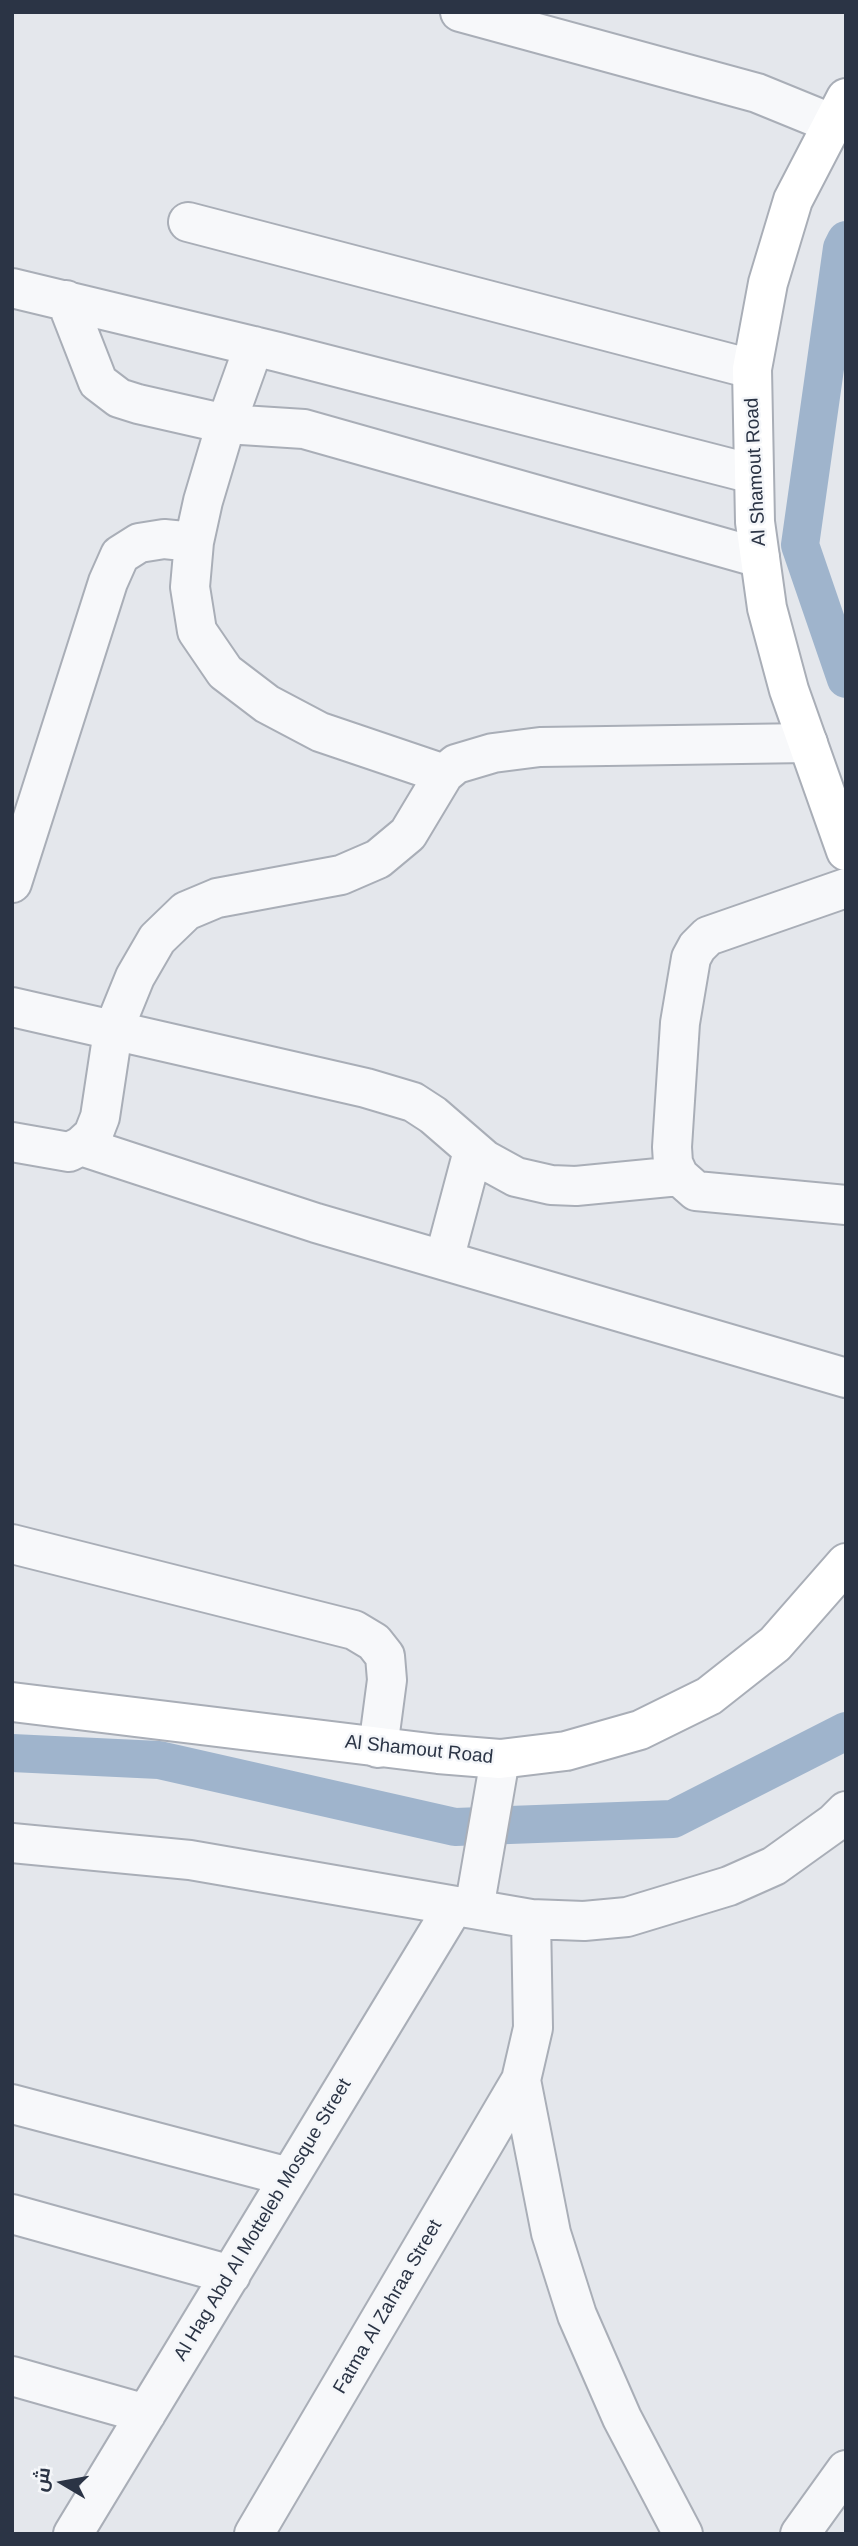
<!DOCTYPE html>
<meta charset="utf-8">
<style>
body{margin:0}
#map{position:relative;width:858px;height:2546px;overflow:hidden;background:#e4e7ec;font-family:Arial,Cairo,sans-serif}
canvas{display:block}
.frame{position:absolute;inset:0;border:14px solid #2b3445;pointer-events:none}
.north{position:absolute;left:28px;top:2448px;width:70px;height:70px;-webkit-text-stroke:5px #f4f6f9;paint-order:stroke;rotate:280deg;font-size:19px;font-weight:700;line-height:28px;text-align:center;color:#2b3445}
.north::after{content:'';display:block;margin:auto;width:24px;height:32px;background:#2b3445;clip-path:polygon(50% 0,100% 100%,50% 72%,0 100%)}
</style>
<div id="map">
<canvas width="858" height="2546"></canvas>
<div class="frame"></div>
<div class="north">ش</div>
</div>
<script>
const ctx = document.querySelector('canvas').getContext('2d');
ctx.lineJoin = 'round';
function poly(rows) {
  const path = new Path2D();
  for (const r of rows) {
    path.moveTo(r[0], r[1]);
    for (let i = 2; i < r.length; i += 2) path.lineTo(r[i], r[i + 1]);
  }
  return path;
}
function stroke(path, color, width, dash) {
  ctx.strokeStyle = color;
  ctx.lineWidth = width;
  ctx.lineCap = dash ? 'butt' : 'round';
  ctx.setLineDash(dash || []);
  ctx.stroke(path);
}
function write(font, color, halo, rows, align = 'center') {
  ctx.font = font + ' Arial,sans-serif';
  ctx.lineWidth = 5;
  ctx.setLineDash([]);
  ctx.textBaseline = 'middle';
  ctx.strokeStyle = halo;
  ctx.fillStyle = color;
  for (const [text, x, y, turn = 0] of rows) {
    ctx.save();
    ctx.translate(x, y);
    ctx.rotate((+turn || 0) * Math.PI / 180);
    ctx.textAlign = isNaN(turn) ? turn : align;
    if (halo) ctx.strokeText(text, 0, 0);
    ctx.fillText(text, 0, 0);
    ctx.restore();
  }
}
stroke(poly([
 [846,240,842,248,800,545,846,679],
 [12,1753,159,1760,455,1827,673,1819,846,1731]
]), '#9fb4cc', 38);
const street = poly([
 [460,12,757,93,833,124],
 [188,222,752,369],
 [12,288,278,352,753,474],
 [66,300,98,382,119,398,138,404,226,424,254,346],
 [444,774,320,732,267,704,225,672,197,631,190,587,194,542,203,501,226,424,304,429,760,558],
 [12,883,108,582,120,555,139,543,164,539,194,542],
 [846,888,708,936,697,947,691,958,680,1023,672,1147,673,1163,679,1176,696,1191,846,1205],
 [12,1007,366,1088,413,1102,433,1115,485,1160,516,1177,551,1185,576,1186,679,1176],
 [12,1142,69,1152,81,1146,93,1135,100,1117,113,1031,135,977,157,939,186,911,217,898,341,875,378,859,408,834,444,774,456,764,493,753,540,747,808,743],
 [81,1146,316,1223,846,1378],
 [444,1260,473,1151],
 [12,1544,354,1630,374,1642,385,1656,387,1680,378,1748],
 [12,1843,190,1860,531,1919,584,1921,627,1917,729,1886,774,1866,834,1823,846,1811],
 [474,1909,500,1759],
 [531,1919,533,2028,521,2080,551,2233,577,2315,622,2418,683,2534],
 [12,2104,289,2177],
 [12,2214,231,2275],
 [12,2376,146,2414],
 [73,2534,454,1906],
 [254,2534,521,2080],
 [800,2534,846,2470]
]);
const secondary = poly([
 [846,98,793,200,768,283,752,369,755,522,767,608,789,690,846,851],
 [12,1702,438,1754,500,1759,566,1751,640,1730,709,1696,775,1644,846,1563]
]);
stroke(street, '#a9aeb7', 42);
stroke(secondary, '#a9aeb7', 42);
stroke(street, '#f7f8fa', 38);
stroke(secondary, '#fff', 38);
write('19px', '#2b3445', '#f4f6f9', [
 ["Al Shamout Road",756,472,-93],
 ["Al Shamout Road",419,1750,6],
 ["Al Hag Abd Al Motteleb Mosque Street",263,2220,-59],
 ["Fatma Al Zahraa Street",388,2307,-60]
]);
</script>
